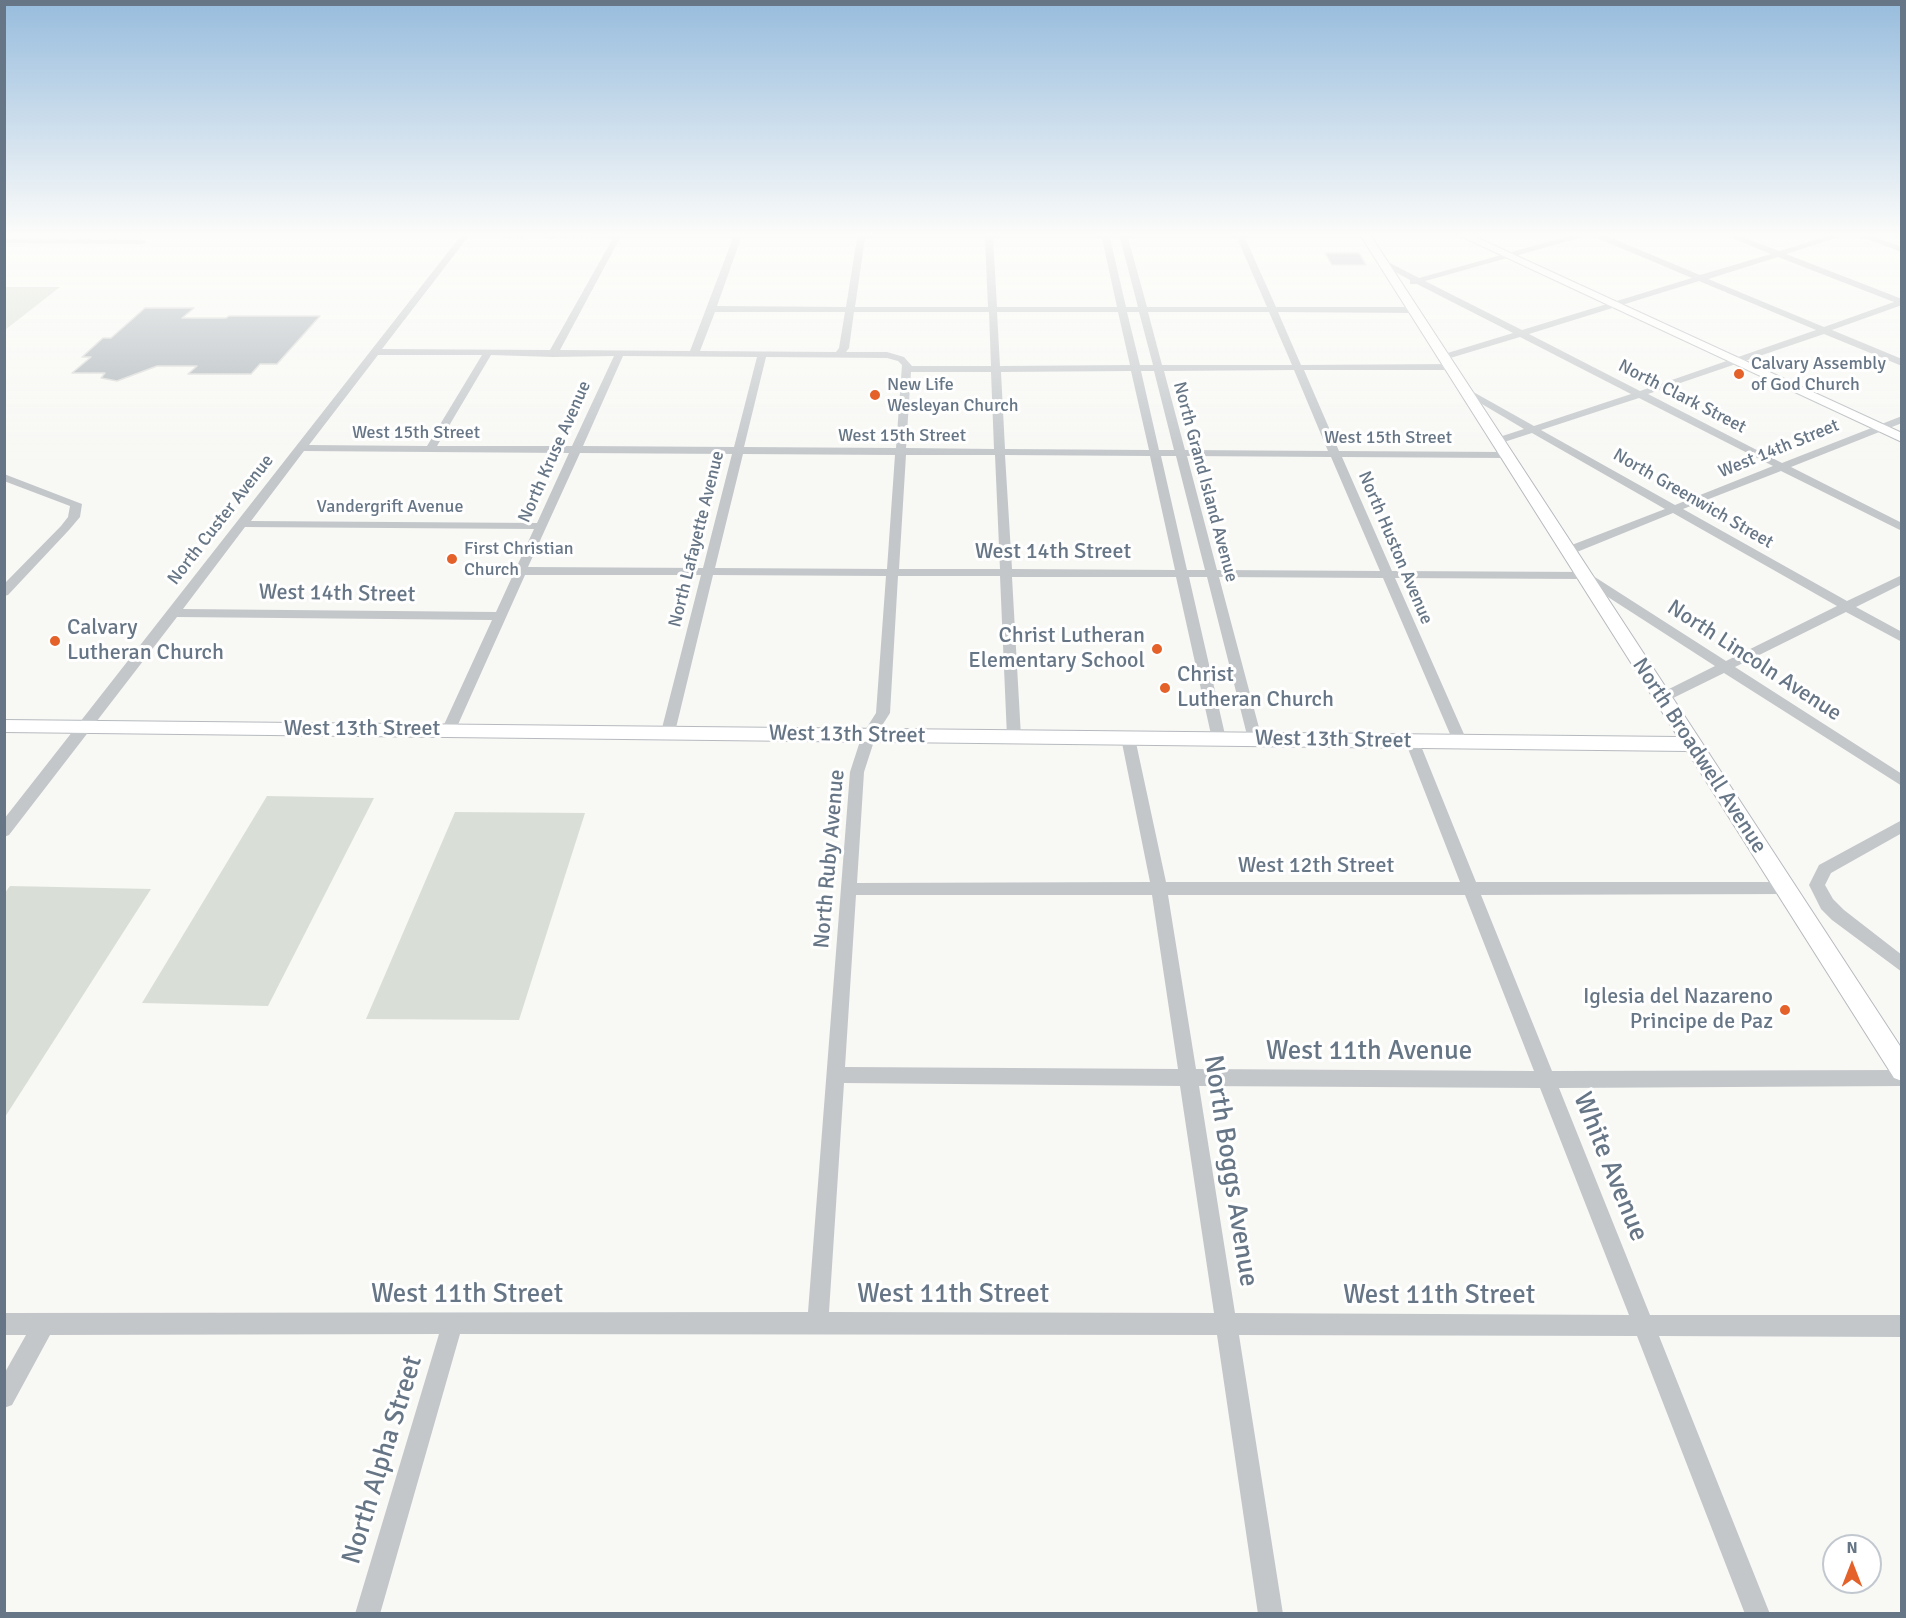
<!DOCTYPE html>
<style>
body{margin:0}
#map{position:relative;width:1906px;height:1618px;overflow:hidden;background:#f8f8f5;font-family:Signika,sans-serif}
canvas{display:block}
.frame{position:absolute;inset:0;border:6px solid #677686;pointer-events:none}
.north{position:absolute;left:1822px;top:1534px;width:60px;height:60px;box-sizing:border-box;background:#fff;border:2px solid #c2c8cf;border-radius:50%;rotate:0deg;font-size:16px;font-weight:700;line-height:24px;text-align:center;color:#677686}
.north::after{content:'';display:block;margin:auto;width:21px;height:27px;background:#e46129;clip-path:polygon(50% 0,100% 100%,50% 72%,0 100%)}
</style>
<div id="map">
<canvas width="1906" height="1618"></canvas>
<div class="frame"></div>
<div class="north">N</div>
</div>
<script>
const ctx = document.querySelector('canvas').getContext('2d');
ctx.lineJoin = 'round';
function fillPath(path, color) {
  ctx.fillStyle = color;
  ctx.fill(path, 'evenodd');
}
function poly(rows) {
  const path = new Path2D();
  for (const r of rows) {
    path.moveTo(r[0], r[1]);
    for (let i = 2; i < r.length; i += 2) path.lineTo(r[i], r[i + 1]);
  }
  return path;
}
function stroke(path, color, width, dash) {
  ctx.strokeStyle = color;
  ctx.lineWidth = width;
  ctx.lineCap = dash ? 'butt' : 'round';
  ctx.setLineDash(dash || []);
  ctx.stroke(path);
}
function write(font, color, halo, rows, align = 'center') {
  ctx.font = font + ' Signika,sans-serif';
  ctx.lineWidth = 6;
  ctx.setLineDash([]);
  ctx.textBaseline = 'middle';
  ctx.strokeStyle = halo;
  ctx.fillStyle = color;
  for (const [text, x, y, turn = 0] of rows) {
    ctx.save();
    ctx.translate(x, y);
    ctx.rotate((+turn || 0) * Math.PI / 180);
    ctx.textAlign = isNaN(turn) ? turn : align;
    if (halo) ctx.strokeText(text, 0, 0);
    ctx.fillText(text, 0, 0);
    ctx.restore();
  }
}
fillPath(poly([
 [5,287,60,287,5,330],
 [267,796,374,798,268,1006,142,1003],
 [455,812,585,813,519,1020,366,1019],
 [10,886,151,889,5,1117,4,894]
]), '#d9dfd6');
const building = poly([
 [1325,253,1359,253,1366,265,1332,265,1325,253],
 [145,308,194,308,182,318,226,318,229,316,320,316,277,364,260,364,251,374,188,374,197,366,157,366,117,381,101,378,105,373,72,373,91,357,82,357,103,338,111,338,145,308]
]);
fillPath(building, '#acb4ba');
stroke(building, '#d9dad7', 1.5);
const major = poly([
 [1359,233,1369,233,1902,1049,1902,1081,1894,1078,1687,751,4,732,4,720,1678,737,1359,233],
 [1454,233,1467,233,1902,433,1902,442,1454,233]
]);
stroke(major, '#b6babe', 2);
fillPath(poly([
 [463,233,1370,234,1371,236,1367,238,1245,238,1276,307,1414,307,1418,310,1414,313,1278,312,1301,365,1451,364,1456,367,1451,370,1304,370,1339,451,1505,452,1510,455,1505,458,1342,457,1392,571,1587,572,1726,661,1837,606,1673,513,1572,554,1564,554,1564,548,1665,509,1532,433,1501,443,1493,443,1493,439,1524,429,1460,391,1468,389,1534,426,1631,394,1520,337,1447,359,1441,359,1441,355,1513,333,1417,284,1410,284,1410,280,1379,263,1386,261,1419,278,1580,233,1599,233,1700,275,1771,254,1720,233,1731,233,1779,251,1839,233,1851,233,1786,254,1902,299,1902,305,1832,330,1902,359,1902,366,1824,334,1648,394,1782,463,1902,416,1902,423,1791,467,1902,523,1902,531,1781,471,1683,509,1847,601,1902,575,1902,584,1856,607,1902,632,1902,642,1846,612,1735,667,1902,774,1902,786,1724,673,1667,701,1657,701,1655,698,1657,695,1715,666,1580,579,1395,578,1467,741,1460,746,1453,741,1383,578,1219,577,1262,739,1255,744,1248,739,1207,577,1189,577,1226,739,1219,744,1212,739,1176,577,1012,577,1021,737,1014,742,1007,737,1000,576,898,576,890,713,876,735,864,772,857,883,1150,882,1121,738,1128,733,1135,738,1166,882,1460,882,1405,741,1412,736,1419,741,1476,882,1784,882,1790,883,1792,888,1790,893,1784,894,1481,895,1552,1071,1902,1070,1902,1086,1559,1088,1650,1315,1902,1315,1902,1337,1659,1336,1770,1614,1745,1614,1637,1336,1239,1335,1283,1614,1258,1614,1217,1335,460,1334,380,1614,355,1614,439,1334,50,1335,12,1405,4,1408,4,1374,26,1335,4,1335,4,1313,808,1312,850,772,862,735,876,713,886,576,713,575,675,732,668,737,661,732,701,575,525,575,456,729,449,734,442,729,492,620,177,617,9,835,4,837,4,819,463,233],
 [1590,235,1692,278,1522,330,1425,281,1590,235],
 [468,237,613,238,550,350,382,349,468,237],
 [620,238,733,238,690,351,560,350,620,238],
 [741,238,857,238,846,307,717,306,741,238],
 [865,238,985,238,988,307,855,307,865,238],
 [993,238,1102,238,1117,307,997,307,993,238],
 [1110,238,1120,238,1138,307,1126,307,1110,238],
 [1128,238,1237,238,1267,307,1147,307,1128,238],
 [1778,257,1894,302,1824,327,1708,279,1778,257],
 [1699,281,1816,330,1640,391,1529,334,1699,281],
 [715,312,845,312,839,348,836,352,700,351,715,312],
 [854,312,989,312,991,366,912,366,904,357,887,352,846,352,849,348,854,312],
 [997,312,1118,312,1130,365,1000,366,997,312],
 [1127,312,1139,312,1153,365,1140,365,1127,312],
 [1148,312,1269,312,1292,365,1162,365,1148,312],
 [378,355,482,355,427,446,309,445,378,355],
 [491,355,553,357,614,356,572,446,437,446,491,355],
 [623,356,757,357,734,447,583,446,623,356],
 [766,357,887,358,898,361,902,365,896,448,744,447,766,357],
 [1294,370,1328,451,1185,450,1164,371,1294,370],
 [1131,371,1149,450,1005,449,1001,372,1131,371],
 [1141,371,1154,371,1174,450,1159,450,1141,371],
 [911,372,991,372,994,449,906,448,911,372],
 [1639,398,1773,466,1675,505,1541,430,1639,398],
 [304,451,430,452,569,453,537,523,251,521,304,451],
 [580,453,732,454,703,568,528,567,580,453],
 [743,454,895,455,887,569,715,568,743,454],
 [906,455,995,455,1000,569,899,569,906,455],
 [1005,455,1150,456,1175,570,1012,569,1005,455],
 [1161,456,1176,456,1205,570,1187,570,1161,456],
 [1187,456,1331,457,1380,571,1217,570,1187,456],
 [245,527,534,529,496,612,183,609,245,527],
 [856,895,1152,895,1178,1069,845,1067,856,895],
 [1168,895,1465,895,1534,1071,1196,1069,1168,895],
 [844,1083,1180,1086,1214,1313,829,1312,844,1083],
 [1199,1086,1540,1088,1629,1315,1235,1313,1199,1086],
 [1851,233,1862,233,1902,247,1902,252,1851,233],
 [4,239,143,240,147,242,143,244,7,243,4,243,4,239],
 [4,474,82,504,80,517,69,530,8,595,4,596,4,584,61,526,68,517,70,506,4,481,4,474],
 [1902,820,1902,833,1831,873,1825,885,1833,899,1844,910,1902,955,1902,972,1832,920,1821,909,1809,885,1819,865,1902,820]
]), '#c3c7ca');
fillPath(major, '#fff');
const sky = ctx.createLinearGradient(0, 0, 0, 460);
sky.addColorStop(0, '#97bcdd');
sky.addColorStop(0.51, '#fcfcfa');
sky.addColorStop(1, '#fcfcfa00');
ctx.fillStyle = sky;
ctx.fillRect(0, 0, 1906, 460);
for (const [x, y, r, color] of [
 [1739,374,6,"#e46129"],
 [875,395,6,"#e46129"],
 [452,559,6,"#e46129"],
 [55,641,6,"#e46129"],
 [1157,649,6,"#e46129"],
 [1165,688,6,"#e46129"],
 [1785,1010,6,"#e46129"]
]) {
  const dot = new Path2D();
  dot.arc(x, y, r, 0, 2 * Math.PI);
  ctx.fillStyle = color;
  ctx.fill(dot);
  stroke(dot, '#fff', 2);
}
write('18px', '#677686', '#fff', [
 ["Calvary Assembly",1751,364],
 ["of God Church",1751,385],
 ["New Life",887,385],
 ["Wesleyan Church",887,406],
 ["First Christian",464,549],
 ["Church",464,570]
], 'left');
write('18px', '#677686', '#fff', [
 ["North Clark Street",1682,397,27],
 ["West 15th Street",416,433],
 ["West 15th Street",902,436],
 ["West 15th Street",1388,438],
 ["West 14th Street",1779,449,-22],
 ["North Kruse Avenue",555,452,-66],
 ["North Grand Island Avenue",1205,482,75],
 ["North Greenwich Street",1693,499,30],
 ["Vandergrift Avenue",390,507],
 ["North Custer Avenue",221,520,-52],
 ["North Lafayette Avenue",697,539,-76],
 ["North Huston Avenue",1395,548,67]
]);
write('22px', '#677686', '#fff', [
 ["West 14th Street",1053,552],
 ["West 14th Street",337,594,1],
 ["North Lincoln Avenue",1754,661,33],
 ["West 13th Street",362,729],
 ["West 13th Street",847,735,1],
 ["West 13th Street",1333,740,1],
 ["North Broadwell Avenue",1699,756,57],
 ["North Ruby Avenue",830,859,-85],
 ["West 12th Street",1316,866]
]);
write('22px', '#677686', '#fff', [
 ["Calvary",67,628],
 ["Lutheran Church",67,653],
 ["Christ Lutheran",1145,636,"right"],
 ["Elementary School",1145,661,"right"],
 ["Christ",1177,675],
 ["Lutheran Church",1177,700],
 ["Iglesia del Nazareno",1773,997,"right"],
 ["Principe de Paz",1773,1022,"right"]
], 'left');
write('27px', '#677686', '#fff', [
 ["West 11th Avenue",1369,1052],
 ["White Avenue",1610,1167,68],
 ["North Boggs Avenue",1230,1171,81],
 ["West 11th Street",467,1295],
 ["West 11th Street",953,1295],
 ["West 11th Street",1439,1296],
 ["North Alpha Street",383,1460,-73]
]);
</script>
